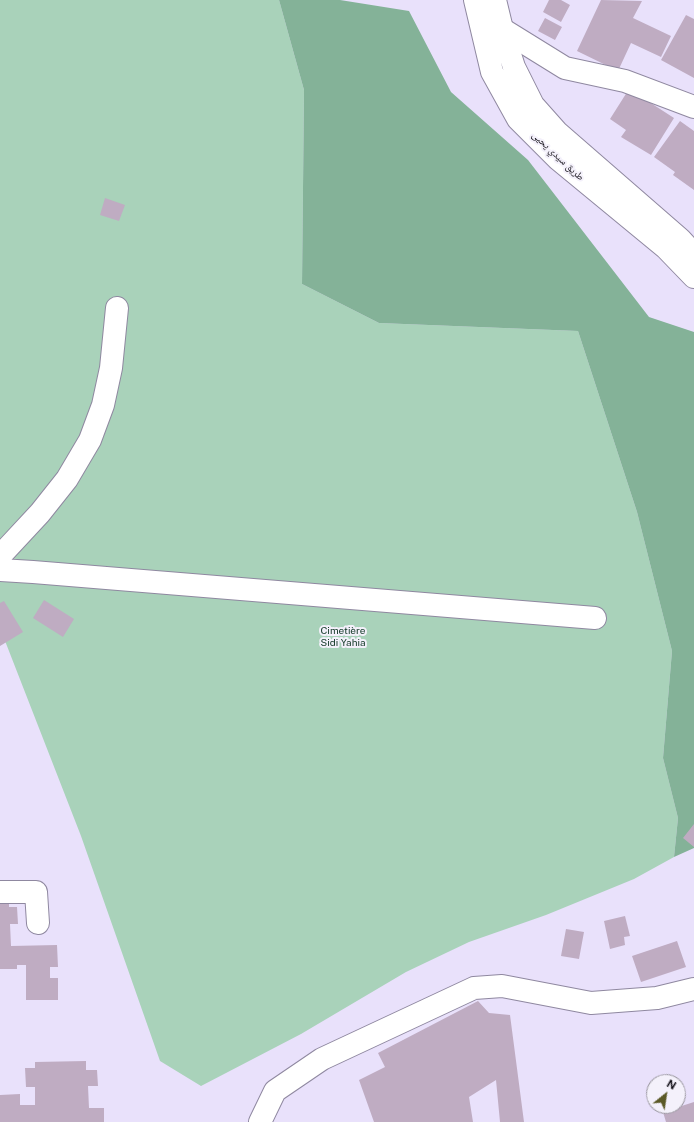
<!DOCTYPE html>
<meta charset="utf-8">
<style>
body{margin:0}
#map{position:relative;width:694px;height:1122px;overflow:hidden;background:#e9e1fb;font-family:"Public Sans",sans-serif}
canvas{display:block}
.north{position:absolute;left:646px;top:1074px;width:40px;height:40px;box-sizing:border-box;background:#f4f1fb;border:1px solid #99969f;border-radius:50%;rotate:30deg;font-size:11px;font-weight:700;line-height:16px;text-align:center;color:#100d15}
.north::after{content:'';display:block;margin:auto;width:14px;height:18px;background:#5b5926;clip-path:polygon(50% 0,100% 100%,50% 72%,0 100%)}
</style>
<div id="map">
<canvas width="694" height="1122"></canvas>
<div class="north">N</div>
</div>
<script>
const ctx = document.querySelector('canvas').getContext('2d');
ctx.lineJoin = 'round';
function fillPath(path, color) {
  ctx.fillStyle = color;
  ctx.fill(path, 'evenodd');
}
function poly(rows) {
  const path = new Path2D();
  for (const r of rows) {
    path.moveTo(r[0], r[1]);
    for (let i = 2; i < r.length; i += 2) path.lineTo(r[i], r[i + 1]);
  }
  return path;
}
function stroke(path, color, width, dash) {
  ctx.strokeStyle = color;
  ctx.lineWidth = width;
  ctx.lineCap = dash ? 'butt' : 'round';
  ctx.setLineDash(dash || []);
  ctx.stroke(path);
}
function write(font, color, halo, rows, align = 'center') {
  ctx.font = font + ' "Public Sans","Noto Naskh Arabic",sans-serif';
  ctx.lineWidth = 4;
  ctx.setLineDash([]);
  ctx.textBaseline = 'middle';
  ctx.strokeStyle = halo;
  ctx.fillStyle = color;
  for (const [text, x, y, turn = 0] of rows) {
    ctx.save();
    ctx.translate(x, y);
    ctx.rotate((+turn || 0) * Math.PI / 180);
    ctx.textAlign = isNaN(turn) ? turn : align;
    if (halo) ctx.strokeText(text, 0, 0);
    ctx.fillText(text, 0, 0);
    ctx.restore();
  }
}
fillPath(poly([
 [0,0,279,0,304,90,302,284,379,323,578,331,637,512,672,651,663,758,678,818,674,857,634,879,546,915,469,942,406,972,301,1034,201,1086,160,1061,81,836,0,628]
]), '#a9d2ba');
fillPath(poly([
 [279,0,340,0,409,11,451,92,528,160,649,317,694,332,694,848,674,857,678,818,663,758,672,651,637,512,578,331,379,323,302,284,304,90]
]), '#84b298');
fillPath(poly([
 [549,0,561,0,570,5,561,22,543,12],
 [601,0,642,1,633,18,671,36,661,57,631,43,618,71,577,51],
 [686,15,694,19,694,78,661,60],
 [545,18,562,27,555,40,538,31],
 [629,89,674,118,651,155,621,137,626,130,610,119],
 [680,121,694,131,694,190,673,175,675,172,654,157],
 [105,198,125,205,119,221,100,215],
 [44,600,74,619,63,637,33,618],
 [4,601,23,632,0,646,0,603],
 [694,824,694,847,683,838],
 [9,901,9,907,17,907,18,924,10,924,11,946,57,945,58,967,50,967,50,978,58,978,58,1000,26,1000,26,965,17,965,17,969,0,969,0,902],
 [625,916,630,936,624,937,625,945,610,949,604,921],
 [566,929,584,932,579,959,561,956],
 [677,941,686,967,641,982,632,956],
 [478,1001,489,1013,510,1015,524,1122,500,1122,496,1080,469,1097,473,1122,374,1122,359,1080,385,1067,378,1053],
 [86,1061,86,1070,97,1070,98,1086,88,1086,89,1108,104,1108,104,1122,0,1122,0,1095,20,1094,20,1105,35,1105,35,1087,26,1087,25,1068,35,1068,35,1062],
 [694,1102,694,1122,666,1122,663,1112]
]), '#bfacc2');
const minor = poly([
 [502,29,565,68,625,81,694,107],
 [0,556,40,513,67,479,90,440,103,405,111,368,117,308],
 [0,570,33,572,595,618],
 [0,892,36,892,38,923],
 [260,1122,275,1091,322,1059,474,988,502,986,591,1003,657,998,694,989]
]);
const major = poly([
 [475,0,492,72,518,119,558,159,666,248,694,277],
 [495,0,502,29,514,67,533,105,557,132,680,239,694,254]
]);
stroke(minor, '#8f88a0', 24);
stroke(major, '#8f88a0', 24);
stroke(minor, '#fff', 22);
stroke(major, '#fff', 22);
write('10px', '#100d15', '#f4f1fb', [
 ["طريق سيدي يحيى",558,156,43]
]);
write('10px', '#0e3523', '#f4f1fb', [
 ["Cimetière",343,631],
 ["Sidi Yahia",343,643]
]);
</script>
